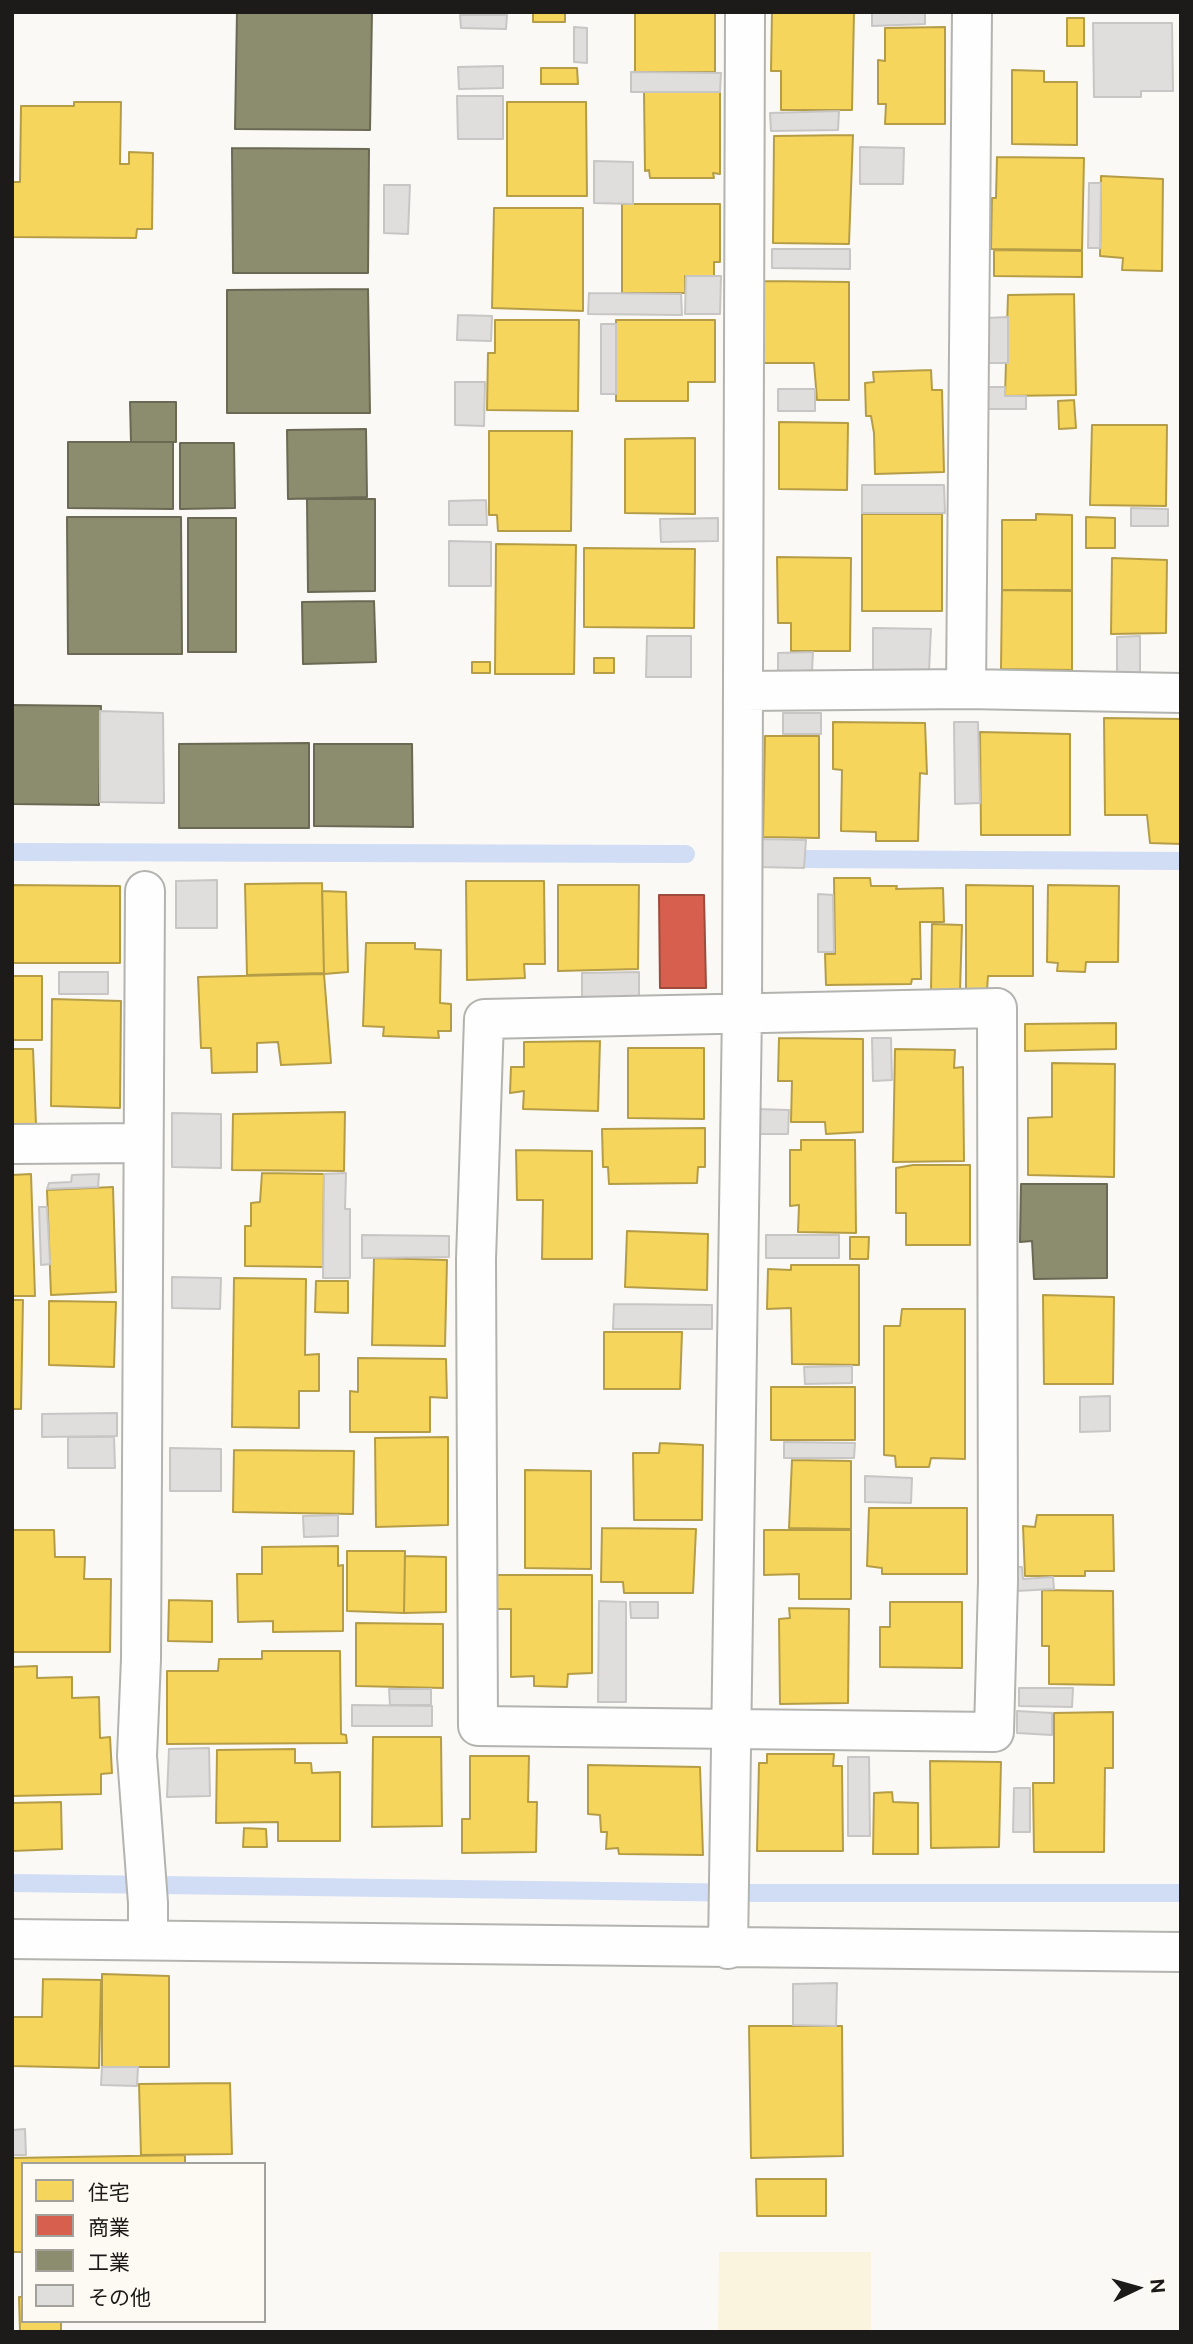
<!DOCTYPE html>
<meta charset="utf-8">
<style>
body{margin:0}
#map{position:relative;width:1193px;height:2344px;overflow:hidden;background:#faf9f5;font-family:"Public Sans","Noto Sans JP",sans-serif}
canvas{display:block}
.frame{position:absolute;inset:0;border:14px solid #1c1b19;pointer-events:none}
.legend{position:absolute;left:21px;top:2162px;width:245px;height:161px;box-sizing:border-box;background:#fcfaf3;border:2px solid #a2a19c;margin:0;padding:9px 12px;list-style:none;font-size:21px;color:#1c1b19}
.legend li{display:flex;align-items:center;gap:14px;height:35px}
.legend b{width:35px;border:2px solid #a2a19c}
.north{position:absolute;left:1102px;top:2253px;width:70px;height:70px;-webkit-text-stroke:5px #fcfaf3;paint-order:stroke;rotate:85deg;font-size:19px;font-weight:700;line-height:28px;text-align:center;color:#1c1b19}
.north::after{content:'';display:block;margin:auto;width:24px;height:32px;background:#1c1b19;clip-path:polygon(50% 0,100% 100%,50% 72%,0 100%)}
</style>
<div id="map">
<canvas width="1193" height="2344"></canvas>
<div class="frame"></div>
<ul class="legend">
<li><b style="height:19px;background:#f6d55c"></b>住宅</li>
<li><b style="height:19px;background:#d6604d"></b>商業</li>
<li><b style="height:19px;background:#8c8c6e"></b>工業</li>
<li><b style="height:19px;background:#e0dedc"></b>その他</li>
</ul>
<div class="north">N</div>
</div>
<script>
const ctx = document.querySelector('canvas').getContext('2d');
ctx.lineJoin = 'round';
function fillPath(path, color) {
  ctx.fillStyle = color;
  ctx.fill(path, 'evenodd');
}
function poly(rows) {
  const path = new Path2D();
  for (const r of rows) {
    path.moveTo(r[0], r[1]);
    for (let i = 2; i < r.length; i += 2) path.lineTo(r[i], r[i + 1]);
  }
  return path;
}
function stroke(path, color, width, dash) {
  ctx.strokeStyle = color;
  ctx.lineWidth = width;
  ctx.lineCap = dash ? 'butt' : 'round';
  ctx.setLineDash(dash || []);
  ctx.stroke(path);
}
fillPath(poly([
 [719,2252,871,2252,871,2332,718,2332]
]), '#faf4de');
const homes = poly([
 [533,12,565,12,565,22,533,22,533,12],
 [635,12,715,12,715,72,635,72,635,12],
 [772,12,854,12,852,110,781,110,781,71,771,71,772,12],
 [1067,18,1084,18,1084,46,1067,46,1067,18],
 [945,27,945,124,885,124,886,104,878,104,878,60,885,61,885,28,945,27],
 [541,68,577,68,578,84,541,84,541,68],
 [1012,70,1044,71,1044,82,1077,82,1077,145,1012,144,1012,70],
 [644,92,720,92,720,174,713,173,714,178,650,178,649,170,645,171,644,92],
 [74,102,121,102,120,164,129,164,129,152,153,153,152,229,137,229,136,238,12,237,12,182,20,182,21,106,74,106,74,102],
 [507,102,586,102,587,196,507,196,507,102],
 [853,135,849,244,773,243,774,136,853,135],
 [997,157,1084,158,1082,250,991,249,992,198,996,198,997,157],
 [1101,176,1163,179,1162,271,1122,270,1123,258,1100,256,1101,176],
 [622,204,720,204,720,262,714,262,714,276,685,276,685,293,622,293,622,204],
 [494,208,583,208,583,311,492,308,494,208],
 [994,250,1082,251,1082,277,994,276,994,250],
 [763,281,849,282,849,400,817,400,814,363,762,363,763,281],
 [1074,294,1076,395,1005,396,1008,295,1074,294],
 [495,320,579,320,578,411,487,410,488,353,495,353,495,320],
 [616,320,715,320,715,382,688,382,688,401,616,401,616,320],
 [931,370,932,390,942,390,944,472,875,474,874,433,871,416,866,416,865,383,874,382,873,372,931,370],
 [1074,400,1076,428,1059,429,1058,401,1074,400],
 [779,422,848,423,847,490,779,489,779,422],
 [1092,425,1167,425,1166,506,1090,505,1092,425],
 [489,431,572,431,571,531,498,531,497,515,489,515,489,431],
 [695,438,695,514,625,513,625,439,695,438],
 [862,514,942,514,942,611,862,611,862,514],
 [1036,514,1072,515,1072,590,1002,590,1002,520,1036,520,1036,514],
 [1086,517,1115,518,1115,548,1086,548,1086,517],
 [496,544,576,545,574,674,495,674,496,544],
 [584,548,695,549,694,628,584,627,584,548],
 [777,557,851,558,850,651,791,651,791,623,778,623,777,557],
 [1112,558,1167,560,1166,633,1111,634,1112,558],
 [1002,590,1072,591,1072,670,1001,669,1002,590],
 [594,658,614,658,614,673,594,673,594,658],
 [472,662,490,662,490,673,472,673,472,662],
 [1104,718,1181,719,1181,844,1150,843,1147,815,1105,815,1104,718],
 [833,722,925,723,927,774,920,773,918,841,876,841,876,832,841,831,842,770,833,769,833,722],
 [980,732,1070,734,1070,835,981,835,980,732],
 [765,736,819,736,819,838,763,837,765,736],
 [834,878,870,878,871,886,897,886,896,889,943,888,944,922,920,922,921,979,912,979,911,984,826,985,825,954,835,954,834,878],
 [466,881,544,881,545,964,524,964,525,978,467,980,466,881],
 [322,883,324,973,247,975,245,884,322,883],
 [12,885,120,886,120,963,12,963,12,885],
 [558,885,639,885,638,969,558,971,558,885],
 [966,885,1033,886,1033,976,988,976,987,990,966,990,966,885],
 [1048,885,1119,886,1118,962,1086,962,1085,972,1057,971,1058,963,1047,962,1048,885],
 [322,891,346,892,348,972,324,974,322,891],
 [932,924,962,925,960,991,931,990,932,924],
 [366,943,415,943,415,949,441,950,440,1003,451,1004,451,1031,438,1031,439,1038,383,1036,384,1027,363,1026,366,943],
 [324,974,331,1063,281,1065,278,1042,257,1043,257,1072,212,1073,211,1048,201,1048,198,977,324,974],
 [12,976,42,976,42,1040,12,1040,12,976],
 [52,999,121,1001,120,1108,51,1106,52,999],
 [1116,1023,1116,1049,1025,1051,1025,1024,1116,1023],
 [779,1038,863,1039,863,1132,826,1134,825,1122,791,1122,792,1081,778,1081,779,1038],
 [600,1041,598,1111,523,1109,524,1091,510,1093,511,1067,524,1067,524,1042,600,1041],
 [628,1048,704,1048,704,1119,628,1118,628,1048],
 [12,1049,33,1049,36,1125,12,1126,12,1049],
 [895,1049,955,1050,954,1068,963,1067,964,1161,893,1162,895,1049],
 [1052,1063,1115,1064,1114,1177,1028,1175,1028,1118,1052,1117,1052,1063],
 [345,1112,344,1171,232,1170,233,1114,345,1112],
 [705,1128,705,1167,698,1167,697,1183,609,1184,608,1167,603,1167,602,1129,705,1128],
 [801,1140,855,1140,856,1233,798,1232,799,1205,790,1206,790,1150,801,1150,801,1140],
 [516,1150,592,1151,592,1259,542,1259,543,1200,517,1200,516,1150],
 [913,1165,970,1165,970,1245,906,1245,906,1213,896,1213,896,1168,913,1165],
 [262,1173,324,1174,323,1267,245,1266,245,1226,251,1226,251,1203,260,1202,262,1173],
 [31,1174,35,1296,12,1296,12,1175,31,1174],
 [113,1187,116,1292,51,1295,47,1190,113,1187],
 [627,1231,708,1234,707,1290,625,1287,627,1231],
 [850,1237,869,1237,868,1259,850,1259,850,1237],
 [374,1258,447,1260,445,1346,372,1345,374,1258],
 [791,1265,859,1265,859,1365,792,1364,791,1308,767,1309,768,1269,791,1270,791,1265],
 [234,1278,306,1279,305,1355,319,1354,319,1391,299,1391,299,1428,232,1427,234,1278],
 [316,1281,348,1281,348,1313,315,1312,316,1281],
 [1043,1295,1114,1297,1113,1384,1044,1384,1043,1295],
 [12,1300,23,1300,21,1409,12,1409,12,1300],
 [49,1301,116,1302,114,1367,49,1365,49,1301],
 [902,1309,965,1309,965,1459,931,1458,929,1467,896,1467,895,1456,884,1455,884,1326,900,1326,902,1309],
 [604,1332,682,1332,680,1389,604,1389,604,1332],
 [358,1358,446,1359,447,1398,430,1397,430,1432,350,1432,350,1391,358,1392,358,1358],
 [771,1387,855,1387,855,1440,771,1440,771,1387],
 [448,1437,448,1525,376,1527,375,1438,448,1437],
 [660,1443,703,1445,702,1520,634,1520,633,1453,659,1453,660,1443],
 [234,1450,354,1451,353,1514,233,1512,234,1450],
 [792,1460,851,1461,851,1529,789,1528,792,1460],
 [525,1470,591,1471,591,1569,525,1568,525,1470],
 [869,1508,967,1508,967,1574,882,1574,882,1568,867,1566,869,1508],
 [1037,1515,1113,1515,1114,1571,1085,1571,1085,1576,1025,1576,1023,1526,1035,1527,1037,1515],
 [602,1528,696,1529,693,1593,624,1593,623,1582,601,1582,602,1528],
 [12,1530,54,1530,55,1557,85,1557,84,1579,111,1579,110,1652,12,1652,12,1530],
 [764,1530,851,1530,851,1599,799,1599,799,1574,764,1575,764,1530],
 [338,1546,338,1566,343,1565,343,1631,273,1632,273,1621,238,1622,237,1574,262,1574,262,1547,338,1546],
 [347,1551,405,1551,404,1613,347,1611,347,1551],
 [405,1556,446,1557,446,1612,404,1613,405,1556],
 [497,1575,592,1575,592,1673,568,1674,567,1687,534,1686,534,1676,511,1677,511,1609,497,1609,497,1575],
 [1042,1590,1113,1591,1114,1685,1049,1684,1049,1646,1042,1646,1042,1590],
 [169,1600,212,1601,212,1642,168,1641,169,1600],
 [890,1602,962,1602,962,1668,880,1667,880,1627,890,1627,890,1602],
 [789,1608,849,1609,848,1703,780,1704,779,1619,790,1618,789,1608],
 [356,1623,443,1624,443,1688,356,1686,356,1623],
 [262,1651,340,1651,341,1734,346,1735,347,1743,167,1744,167,1671,218,1671,219,1659,262,1659,262,1651],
 [37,1666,37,1678,72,1677,72,1698,99,1697,100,1738,110,1737,112,1773,101,1774,101,1794,12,1796,12,1667,37,1666],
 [1113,1712,1113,1768,1105,1768,1104,1852,1034,1852,1033,1783,1054,1783,1054,1713,1113,1712],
 [373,1737,441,1737,442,1826,372,1827,373,1737],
 [295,1749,295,1763,311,1763,312,1773,340,1772,340,1841,278,1841,278,1822,216,1823,217,1750,295,1749],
 [767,1754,834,1754,833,1766,842,1766,843,1851,757,1851,759,1763,767,1763,767,1754],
 [470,1756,529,1756,528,1802,537,1802,536,1852,462,1853,462,1819,470,1819,470,1756],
 [930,1761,1001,1762,999,1847,931,1848,930,1761],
 [588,1765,700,1767,703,1855,619,1854,618,1848,606,1849,607,1832,601,1832,600,1815,588,1814,588,1765],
 [892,1792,893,1802,918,1803,918,1854,873,1854,874,1793,892,1792],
 [61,1802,62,1849,12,1851,12,1803,61,1802],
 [244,1828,266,1829,267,1847,243,1847,244,1828],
 [102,1974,169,1976,169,2067,102,2067,102,1974],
 [43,1979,101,1980,99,2068,12,2066,12,2017,42,2017,43,1979],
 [749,2026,842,2026,843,2156,751,2158,749,2026],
 [230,2083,232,2154,141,2155,139,2084,230,2083],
 [185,2155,185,2164,23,2164,23,2252,12,2252,12,2158,185,2155],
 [756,2179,826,2179,826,2216,757,2216,756,2179],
 [19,2297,23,2297,23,2321,61,2321,61,2332,20,2332,19,2297]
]);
fillPath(homes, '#f6d55c');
stroke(homes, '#b59d48', 2);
const shops = poly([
 [659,895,704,895,706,988,660,988,659,895]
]);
fillPath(shops, '#d6604d');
stroke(shops, '#9e4b3d', 2);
const industry = poly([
 [237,12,372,12,370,130,235,129,237,12],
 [232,148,369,149,368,273,233,273,232,148],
 [368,289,370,413,227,413,227,290,368,289],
 [130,402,176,402,176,442,131,442,130,402],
 [366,429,367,497,288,499,287,430,366,429],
 [68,442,173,442,173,509,68,508,68,442],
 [180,443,234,443,235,508,180,509,180,443],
 [307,499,375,499,375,591,308,592,307,499],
 [67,517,181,517,182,654,68,654,67,517],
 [188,518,236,518,236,652,188,652,188,518],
 [374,601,376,662,303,664,302,602,374,601],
 [12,705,101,706,99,805,12,804,12,705],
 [309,743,309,828,179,828,179,744,309,743],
 [314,744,412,744,413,827,314,826,314,744],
 [1021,1184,1107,1184,1107,1278,1034,1279,1032,1241,1020,1242,1021,1184]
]);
fillPath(industry, '#8c8c6e');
stroke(industry, '#6a6a54', 2);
stroke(poly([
 [12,852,686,854],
 [802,859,1181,861],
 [12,1883,755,1893,1181,1893]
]), '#d1ddf5', 18);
const building = poly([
 [872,12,925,12,925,24,872,26,872,12],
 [460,15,507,15,506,29,461,28,460,15],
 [1093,23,1172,23,1173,91,1141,91,1141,97,1094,97,1093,23],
 [574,27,587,28,587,63,574,62,574,27],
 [503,66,503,88,459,89,458,67,503,66],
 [631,72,721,73,720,92,631,92,631,72],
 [457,96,503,96,503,139,458,139,457,96],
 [839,111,838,130,771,131,770,113,839,111],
 [860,147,904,148,903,184,860,184,860,147],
 [594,161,633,162,633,204,594,203,594,161],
 [1089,183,1101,183,1100,248,1088,248,1089,183],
 [384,185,410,185,408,234,384,233,384,185],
 [772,249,850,249,850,269,772,268,772,249],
 [686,276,721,276,720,314,685,314,686,276],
 [589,293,681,294,682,315,588,314,589,293],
 [458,315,492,316,491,341,457,340,458,315],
 [1008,317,1008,363,987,363,987,318,1008,317],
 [601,324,616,324,616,394,601,394,601,324],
 [455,382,485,382,484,426,455,425,455,382],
 [987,387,1005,387,1005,396,1026,396,1026,409,987,409,987,387],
 [778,389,815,389,815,411,778,411,778,389],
 [862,485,944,485,945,513,862,513,862,485],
 [486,500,487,525,449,525,449,501,486,500],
 [1131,508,1168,509,1168,526,1131,526,1131,508],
 [718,518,718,541,661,542,660,519,718,518],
 [449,541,491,542,491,586,449,586,449,541],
 [873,628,931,629,929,671,873,670,873,628],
 [647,636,691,636,691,677,646,677,647,636],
 [1140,636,1140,673,1117,673,1117,637,1140,636],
 [813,652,812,671,778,672,778,653,813,652],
 [100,711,163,713,164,803,100,802,100,711],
 [783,713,821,713,821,734,783,734,783,713],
 [954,722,978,722,980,803,955,804,954,722],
 [759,839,806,840,804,868,759,867,759,839],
 [217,880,217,928,176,928,176,881,217,880],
 [818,894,833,895,834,952,818,952,818,894],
 [59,972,108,972,108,994,59,994,59,972],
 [639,972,639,996,582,998,582,973,639,972],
 [872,1038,891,1038,892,1080,873,1081,872,1038],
 [755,1109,789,1110,788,1134,755,1134,755,1109],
 [172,1113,221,1114,221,1168,172,1167,172,1113],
 [346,1173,345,1209,350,1209,350,1278,323,1278,324,1174,346,1173],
 [99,1174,98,1187,47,1189,49,1183,71,1182,72,1175,99,1174],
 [39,1207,47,1207,50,1264,41,1265,39,1207],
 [362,1235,449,1236,449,1257,362,1258,362,1235],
 [766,1235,839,1235,839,1258,766,1258,766,1235],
 [172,1277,221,1278,220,1309,172,1308,172,1277],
 [614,1304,712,1305,712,1329,613,1329,614,1304],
 [852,1366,852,1383,805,1384,804,1367,852,1366],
 [1110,1396,1110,1431,1080,1432,1080,1397,1110,1396],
 [117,1413,117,1436,42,1437,42,1414,117,1413],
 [68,1437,114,1437,115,1468,68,1468,68,1437],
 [784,1442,855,1443,854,1458,784,1458,784,1442],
 [170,1448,221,1449,221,1491,170,1491,170,1448],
 [865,1476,912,1478,911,1503,865,1502,865,1476],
 [338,1515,338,1536,304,1537,303,1516,338,1515],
 [1015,1567,1022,1567,1023,1579,1053,1577,1054,1589,1016,1591,1015,1567],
 [599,1601,626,1602,626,1702,598,1702,599,1601],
 [630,1602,658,1602,658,1618,631,1618,630,1602],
 [1019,1688,1073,1688,1072,1707,1019,1706,1019,1688],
 [389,1689,431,1689,431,1705,390,1705,389,1689],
 [352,1705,432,1706,432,1726,352,1726,352,1705],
 [1017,1711,1052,1713,1052,1735,1017,1733,1017,1711],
 [209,1748,210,1796,167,1797,169,1749,209,1748],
 [848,1757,869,1757,870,1836,848,1836,848,1757],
 [1014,1788,1030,1788,1030,1832,1013,1832,1014,1788],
 [837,1983,836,2026,793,2025,793,1984,837,1983],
 [102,2067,138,2067,137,2086,101,2085,102,2067],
 [25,2129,26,2155,12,2155,12,2130,25,2129]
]);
fillPath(building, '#e0dedc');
stroke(building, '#c8c6c5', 2);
const minor = poly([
 [966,689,972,12],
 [743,691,966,689,1181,693],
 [145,891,141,1659,137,1756,148,1903,148,1939],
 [997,1008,998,1581,994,1732,478,1726,476,1259,484,1019,997,1008],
 [12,1144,143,1143],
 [12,1939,1181,1952],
 [728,1949,742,1011,745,12]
]);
stroke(minor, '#b3b3b0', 42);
stroke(minor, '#fefefe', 38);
</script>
